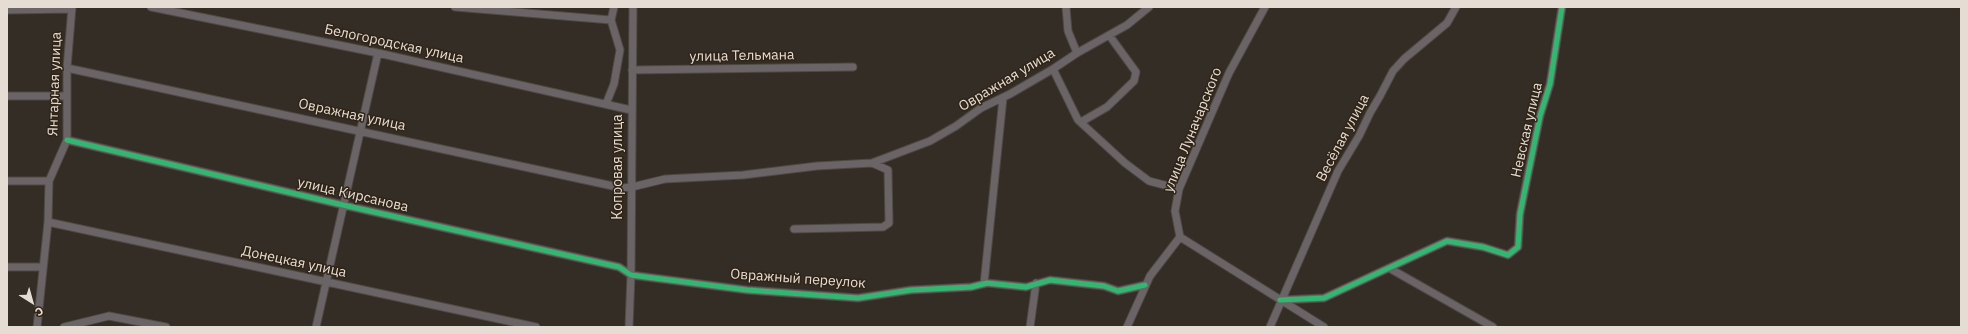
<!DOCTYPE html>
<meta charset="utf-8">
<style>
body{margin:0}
#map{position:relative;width:1968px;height:334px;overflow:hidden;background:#342d26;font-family:"IBM Plex Sans",sans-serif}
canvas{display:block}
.frame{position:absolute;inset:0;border:8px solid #e5ddd4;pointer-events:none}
.north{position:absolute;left:12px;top:282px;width:40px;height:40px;-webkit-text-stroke:3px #302416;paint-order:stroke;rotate:143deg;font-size:11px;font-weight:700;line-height:16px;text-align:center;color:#e5ddd4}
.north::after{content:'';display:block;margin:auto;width:14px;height:18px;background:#e5ddd4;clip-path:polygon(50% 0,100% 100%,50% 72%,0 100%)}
</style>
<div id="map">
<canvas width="1968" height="334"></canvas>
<div class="frame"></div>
<div class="north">С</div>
</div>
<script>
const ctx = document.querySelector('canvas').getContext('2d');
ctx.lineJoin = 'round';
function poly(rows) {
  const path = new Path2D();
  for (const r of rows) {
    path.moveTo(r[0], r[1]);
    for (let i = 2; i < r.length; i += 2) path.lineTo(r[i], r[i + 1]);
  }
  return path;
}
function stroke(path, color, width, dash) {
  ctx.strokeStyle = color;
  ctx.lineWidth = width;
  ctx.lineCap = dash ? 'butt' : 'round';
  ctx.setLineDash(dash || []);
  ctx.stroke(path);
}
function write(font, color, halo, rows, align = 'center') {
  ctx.font = font + ' "IBM Plex Sans",sans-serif';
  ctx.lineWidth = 3;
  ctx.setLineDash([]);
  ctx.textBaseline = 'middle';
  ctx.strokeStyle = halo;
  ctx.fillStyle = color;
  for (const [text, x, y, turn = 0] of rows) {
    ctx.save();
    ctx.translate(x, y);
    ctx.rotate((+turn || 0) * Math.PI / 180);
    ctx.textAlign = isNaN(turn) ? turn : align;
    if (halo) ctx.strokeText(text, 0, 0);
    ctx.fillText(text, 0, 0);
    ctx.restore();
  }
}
const street = poly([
 [151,7,378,53,631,110],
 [455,7,611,20,620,50,614,84,606,104],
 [1066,7,1068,31,1077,53],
 [7,10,72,9],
 [611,20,614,7],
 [67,68,622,188,632,187,665,179,743,175,817,166,872,163,888,170,889,223,883,227,794,229],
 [1053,69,1078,120,1125,163,1149,181,1179,189],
 [632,70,853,67],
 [7,96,66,96],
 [1081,122,1107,107,1134,81,1136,72,1109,35],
 [67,140,343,205,619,267,631,275,747,290,858,298,911,290,971,287,987,283,1026,287,1050,280,1104,286,1118,291,1145,285],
 [872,163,930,141,956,126,981,108,1010,94,1053,69,1077,53,1127,25,1149,7],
 [7,181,49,181],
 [48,222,536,327],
 [1180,237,1324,327],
 [7,267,43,267],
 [1389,268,1493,327],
 [984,284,1003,98],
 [1280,300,1324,298,1447,241,1483,247,1508,255,1518,247,1520,214,1540,116,1550,84,1562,7],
 [37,327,48,222,49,181,67,140,67,68,72,7],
 [64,327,109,316,166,327],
 [316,327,378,53],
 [629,327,631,275,633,7],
 [1030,327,1036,283],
 [1127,327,1150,276,1180,237,1175,211,1179,189,1229,73,1265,7],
 [1270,327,1338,171,1359,136,1370,113,1380,96,1393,71,1404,59,1447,23,1456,7]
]);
stroke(street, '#4f4943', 9);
stroke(street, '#6a6466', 7);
stroke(poly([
 [67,140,343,205,619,267,631,275,747,290,858,298,911,290,971,287,987,283,1026,287,1050,280,1104,286,1118,291,1145,285],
 [1280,300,1324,298,1447,241,1483,247,1508,255,1518,247,1520,214,1540,116,1550,84,1562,7]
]), '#33b770', 5);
write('14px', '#e5ddd4', '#302416', [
 ["Белогородская улица",394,44,12],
 ["улица Тельмана",742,56,-1],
 ["Овражная улица",1007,80,-31],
 ["Янтарная улица",55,84,-88],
 ["Овражная улица",352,115,12],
 ["улица Луначарского",1193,130,-68],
 ["Невская улица",1527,130,-77],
 ["Весёлая улица",1343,138,-62],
 ["Копровая улица",618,167,-90],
 ["улица Кирсанова",353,195,13],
 ["Донецкая улица",294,262,12],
 ["Овражный переулок",798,279,4]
]);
</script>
